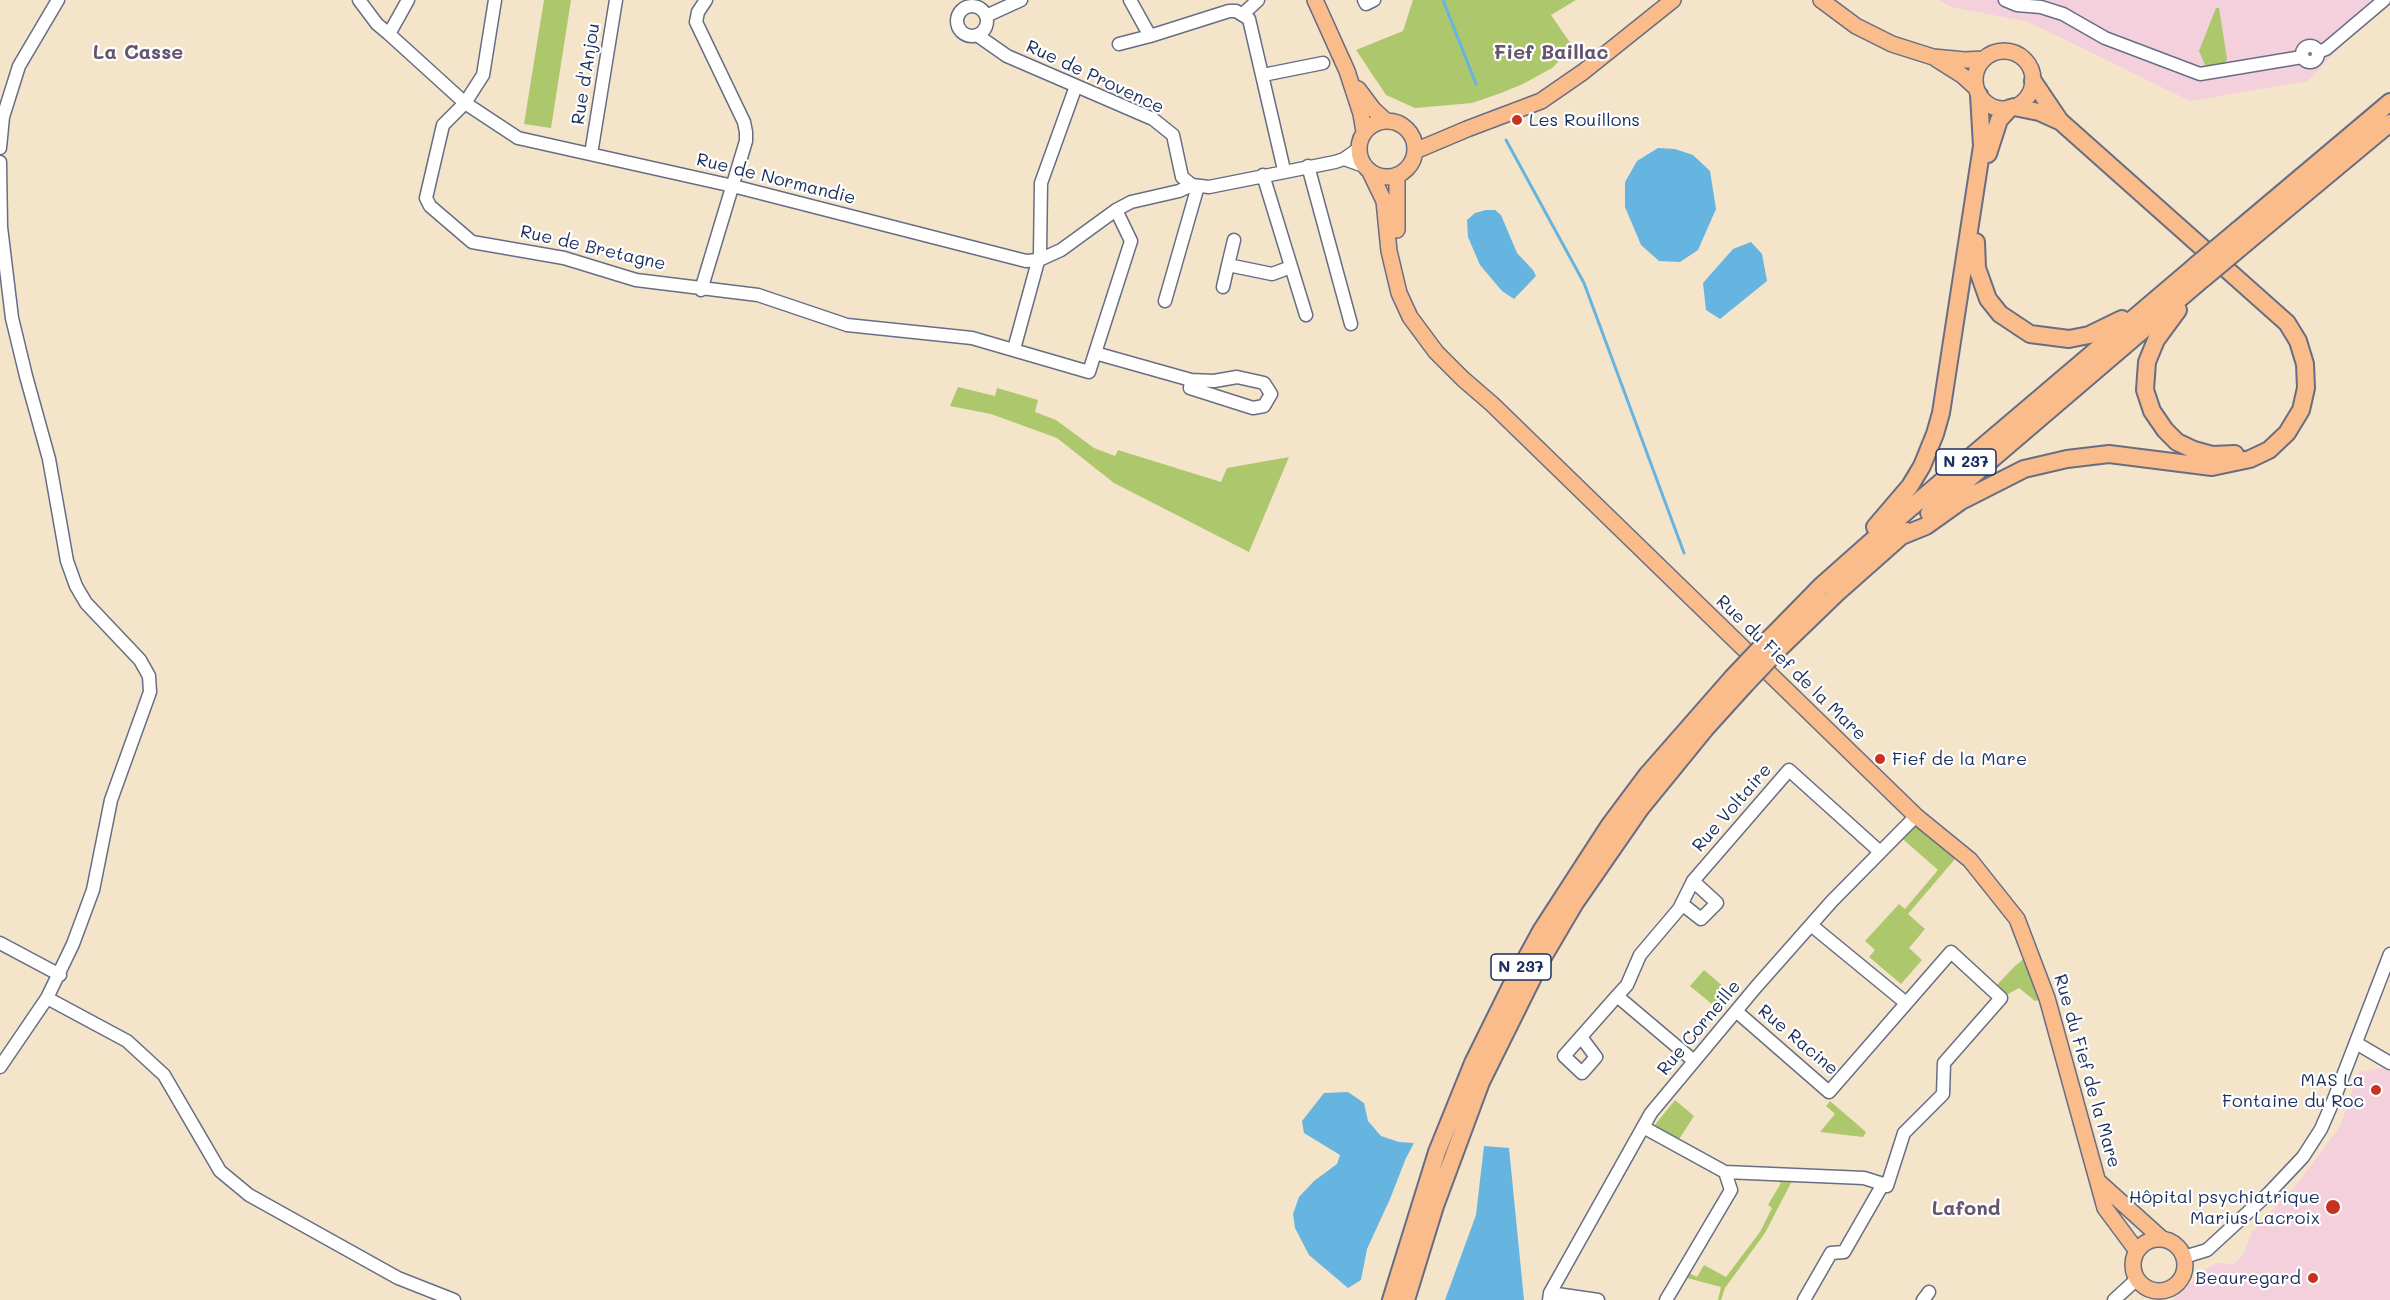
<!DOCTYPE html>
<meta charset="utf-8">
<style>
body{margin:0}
canvas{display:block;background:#f4e4ca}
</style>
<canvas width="2390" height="1300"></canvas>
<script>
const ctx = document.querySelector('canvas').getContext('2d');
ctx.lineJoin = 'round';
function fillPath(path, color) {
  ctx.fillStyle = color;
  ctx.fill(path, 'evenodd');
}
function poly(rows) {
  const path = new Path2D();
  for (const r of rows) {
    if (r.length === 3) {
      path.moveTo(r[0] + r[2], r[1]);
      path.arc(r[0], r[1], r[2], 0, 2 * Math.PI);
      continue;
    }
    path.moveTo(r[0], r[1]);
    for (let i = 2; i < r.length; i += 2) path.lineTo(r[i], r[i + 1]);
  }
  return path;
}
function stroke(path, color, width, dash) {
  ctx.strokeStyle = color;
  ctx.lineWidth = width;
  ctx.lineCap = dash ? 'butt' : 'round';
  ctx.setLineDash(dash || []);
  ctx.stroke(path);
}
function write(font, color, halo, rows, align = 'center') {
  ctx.font = font + ' Mali,sans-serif';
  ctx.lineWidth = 4.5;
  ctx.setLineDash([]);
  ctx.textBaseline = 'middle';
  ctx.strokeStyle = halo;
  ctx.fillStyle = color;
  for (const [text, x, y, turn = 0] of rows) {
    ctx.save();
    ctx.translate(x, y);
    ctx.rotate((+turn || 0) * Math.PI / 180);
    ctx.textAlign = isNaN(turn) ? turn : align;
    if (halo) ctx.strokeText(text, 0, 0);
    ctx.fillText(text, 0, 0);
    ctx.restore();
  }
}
fillPath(poly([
 [1939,0,2390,0,2358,28,2308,81,2190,101,2029,22,1952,7],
 [2384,1068,2390,1071,2390,1300,2173,1300,2206,1269,2216,1263,2234,1264,2244,1253,2252,1232,2299,1182,2340,1127,2358,1072]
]), '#f4cfdc');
fillPath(poly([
 [544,0,571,0,551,128,524,124],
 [1413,0,1576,0,1551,15,1573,47,1552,68,1523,84,1501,93,1472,103,1415,108,1386,95,1356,50,1403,31],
 [2216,8,2219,8,2227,59,2225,64,2210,67,2205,65,2199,51],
 [958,387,995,396,997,388,1038,400,1035,412,1056,420,1094,448,1115,456,1118,450,1221,482,1227,468,1289,457,1249,552,1114,483,1057,438,991,414,950,406],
 [1916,816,1961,852,1908,914,1925,929,1909,948,1922,960,1901,984,1869,957,1875,950,1865,941,1899,904,1905,909,1938,870,1897,834],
 [2031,953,2047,998,2035,1001,2019,988,2001,998,1993,989,2015,966],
 [1704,970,1732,994,1719,1010,1690,986],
 [1675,1100,1694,1116,1678,1141,1654,1126],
 [1830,1101,1866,1132,1863,1137,1820,1132,1835,1114,1826,1106],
 [1773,1179,1793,1179,1765,1233,1725,1288,1721,1300,1718,1300,1721,1287,1687,1278,1689,1273,1697,1277,1704,1265,1726,1277,1760,1232,1772,1208,1768,1205,1781,1183]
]), '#adc76d');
fillPath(poly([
 [1658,148,1675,149,1693,155,1710,171,1716,209,1698,250,1680,262,1659,261,1641,245,1625,207,1625,182,1637,161],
 [1486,210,1495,210,1501,215,1517,253,1533,270,1536,276,1514,299,1502,291,1480,265,1468,237,1467,220,1475,213],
 [1751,242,1762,254,1767,281,1720,319,1706,310,1703,283,1733,249],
 [1348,1092,1364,1103,1368,1121,1381,1136,1399,1142,1414,1143,1406,1158,1390,1199,1367,1249,1361,1280,1348,1288,1309,1255,1295,1228,1293,1214,1299,1197,1314,1181,1337,1164,1340,1155,1304,1133,1302,1121,1324,1093],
 [1484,1146,1509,1148,1524,1300,1445,1300,1476,1215]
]), '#66b4e0');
stroke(poly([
 [1443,0,1476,84],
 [1506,140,1584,283,1684,553]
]), '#66b4e0', 3);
const minor = poly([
 [359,0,377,24,389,34,408,0],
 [495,0,483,75,465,103,443,125,426,198,430,206,472,242,564,258,636,280,758,295,847,325,972,338,1089,372,1095,353,1191,380,1214,381,1237,377,1264,383,1271,394,1264,406,1253,408,1190,388,1191,380],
 [1130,0,1150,36,1229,11,1236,11,1249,19,1284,170],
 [1364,0,1366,4,1374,0],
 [2005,0,2017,5,2041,7,2063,14,2105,38,2200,74,2302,57],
 [972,21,15],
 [1243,14,1258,0],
 [986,16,1021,0],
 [389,34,465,103,518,138,733,186,1026,261,1039,260,1061,250,1116,210,1131,202,1179,191,1192,185],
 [977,35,1007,56,1153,119,1173,135,1182,177,1192,185,1209,187,1335,162,1344,159,1358,149],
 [1119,44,1150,36],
 [2310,54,8],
 [2318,52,2326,49,2384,0],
 [1263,75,1323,63],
 [0,148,3,117,19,66,58,0],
 [591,154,616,0],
 [1344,159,1364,166],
 [0,162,1,227,12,318,26,376,49,459,67,561,76,586,86,603,140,660,149,676,150,692,111,800,93,890,73,944,47,998,0,1067],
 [1308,166,1351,324],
 [1263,175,1306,315],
 [1234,240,1228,265,1272,274,1291,267],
 [1223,287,1228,265],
 [701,290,746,141,746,132,744,122,696,22,698,12,706,0],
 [1165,301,1198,186],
 [1014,349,1040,254,1041,183,1076,86],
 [1095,353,1131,241,1116,210],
 [1682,904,1701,919,1717,903,1693,881],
 [1811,925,1906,1003],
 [0,943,60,975],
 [1617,996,1694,1061],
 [47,998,127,1041,164,1075,220,1171,249,1195,398,1278,454,1300],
 [1736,1011,1829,1092,1951,952,2001,998,1944,1063,1943,1094,1904,1133,1887,1186,1883,1184,1844,1252,1831,1253,1804,1300],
 [1581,1037,1596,1057,1582,1073,1564,1056,1617,996,1627,985,1640,955,1679,909,1693,881,1789,770,1879,851],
 [2356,1043,2390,1063],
 [1643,1127,1725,1172,1731,1190,1666,1300],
 [1725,1172,1864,1178,1883,1184],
 [2184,1257,2207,1250,2269,1193,2303,1157,2321,1129,2334,1099,2390,954],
 [1550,1293,1598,1300],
 [1549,1300,1550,1293,1651,1113,1756,987,1832,901,1916,816],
 [1923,1300,1929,1292],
 [2114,1300,2137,1279]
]);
const major = poly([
 [1315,0,1347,71,1361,114,1364,132],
 [1821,0,1856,26,1892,44,1933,57,1965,60,1984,59],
 [2004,80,29],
 [1936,59,1963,76,1975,87],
 [1358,89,1373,109,1386,121],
 [1387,149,28],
 [1415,151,1467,129,1541,101,1583,72,1673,0],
 [1370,172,1384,201,1389,251,1399,293,1410,317,1436,352,1463,379,1492,404,1916,816,1970,860,2017,919,2047,998,2105,1208,2137,1251],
 [1397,230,1397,175],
 [2100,1183,2161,1238],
 [2159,1265,26]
]);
const highway = poly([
 [2014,107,2039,112,2059,121],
 [1988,154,1999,120,2010,108],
 [2238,230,2390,102],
 [1976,242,1977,268,1988,299,2000,314,2030,334,2069,339,2089,335,2122,319],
 [2247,242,2390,123],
 [2178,310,2156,340,2147,362,2145,390,2152,411,2165,430,2177,442,2194,450,2212,455,2235,454],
 [1929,513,2204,278],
 [1875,527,1910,486,1922,466,1935,434,1941,413,1982,146,1979,95],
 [1899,537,1926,526,1961,501,2024,469,2067,459,2109,454,2212,467,2250,459,2269,450,2287,433,2301,410,2306,388,2305,364,2298,341,2287,323,2060,121,2033,81],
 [1771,637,1821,586,1874,539,2195,266],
 [1779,649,1837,593,1907,531],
 [1391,1300,1437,1152,1473,1063,1511,986,1541,931,1609,826,1647,775,1732,678],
 [1406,1300,1435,1206,1481,1082,1542,959,1575,903,1640,809,1706,728,1744,686]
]);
stroke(minor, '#676e84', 15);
stroke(major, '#676e84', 18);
stroke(highway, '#676e84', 20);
stroke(minor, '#fff', 12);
stroke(major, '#f9bc8a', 15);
stroke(highway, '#f9bc8a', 16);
const highwayBridge = poly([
 [2195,266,2238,230],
 [2204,278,2247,242],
 [1732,678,1771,637],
 [1744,686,1779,649]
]);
stroke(highwayBridge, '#676e84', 20, []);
stroke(highwayBridge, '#f9bc8a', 16);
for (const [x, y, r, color] of [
 [1517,120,6,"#c8321e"],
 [1880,759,6,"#c8321e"],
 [2376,1090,6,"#c8321e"],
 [2333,1207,8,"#c8321e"],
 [2313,1278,6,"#c8321e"]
]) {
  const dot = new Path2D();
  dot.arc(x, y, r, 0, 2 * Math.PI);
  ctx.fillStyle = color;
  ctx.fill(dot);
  stroke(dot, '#fff', 2);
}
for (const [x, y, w] of [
 [1966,462,60],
 [1521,967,60]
]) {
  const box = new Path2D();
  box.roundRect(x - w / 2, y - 13, w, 26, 4.5);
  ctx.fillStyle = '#fff';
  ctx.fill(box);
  stroke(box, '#1b2f5e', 1.5);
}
write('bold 16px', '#1b2f5e', null, [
 ["N 237",1966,462],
 ["N 237",1521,967]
]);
write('18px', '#1b2f5e', '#fff', [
 ["Rue d'Anjou",586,74,-81],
 ["Rue de Provence",1095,77,25],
 ["Rue de Normandie",776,179,14],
 ["Rue de Bretagne",593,248,13],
 ["Rue du Fief de la Mare",1791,668,44],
 ["Rue Voltaire",1732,808,-49],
 ["Rue Corneille",1699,1028,-50],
 ["Rue Racine",1798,1040,40],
 ["Rue du Fief de la Mare",2087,1071,74]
]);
write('18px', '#1b2f5e', '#fff', [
 ["Les Rouillons",1529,120,"left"],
 ["Fief de la Mare",1892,759,"left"],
 ["MAS La",2364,1080],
 ["Fontaine du Roc",2364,1101],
 ["Hôpital psychiatrique",2320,1197],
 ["Marius Lacroix",2320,1218],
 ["Beauregard",2301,1278]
], 'right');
write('bold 20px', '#65566e', '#fff', [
 ["La Casse",138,53],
 ["Fief Baillac",1551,53],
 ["Lafond",1966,1209]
]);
</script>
